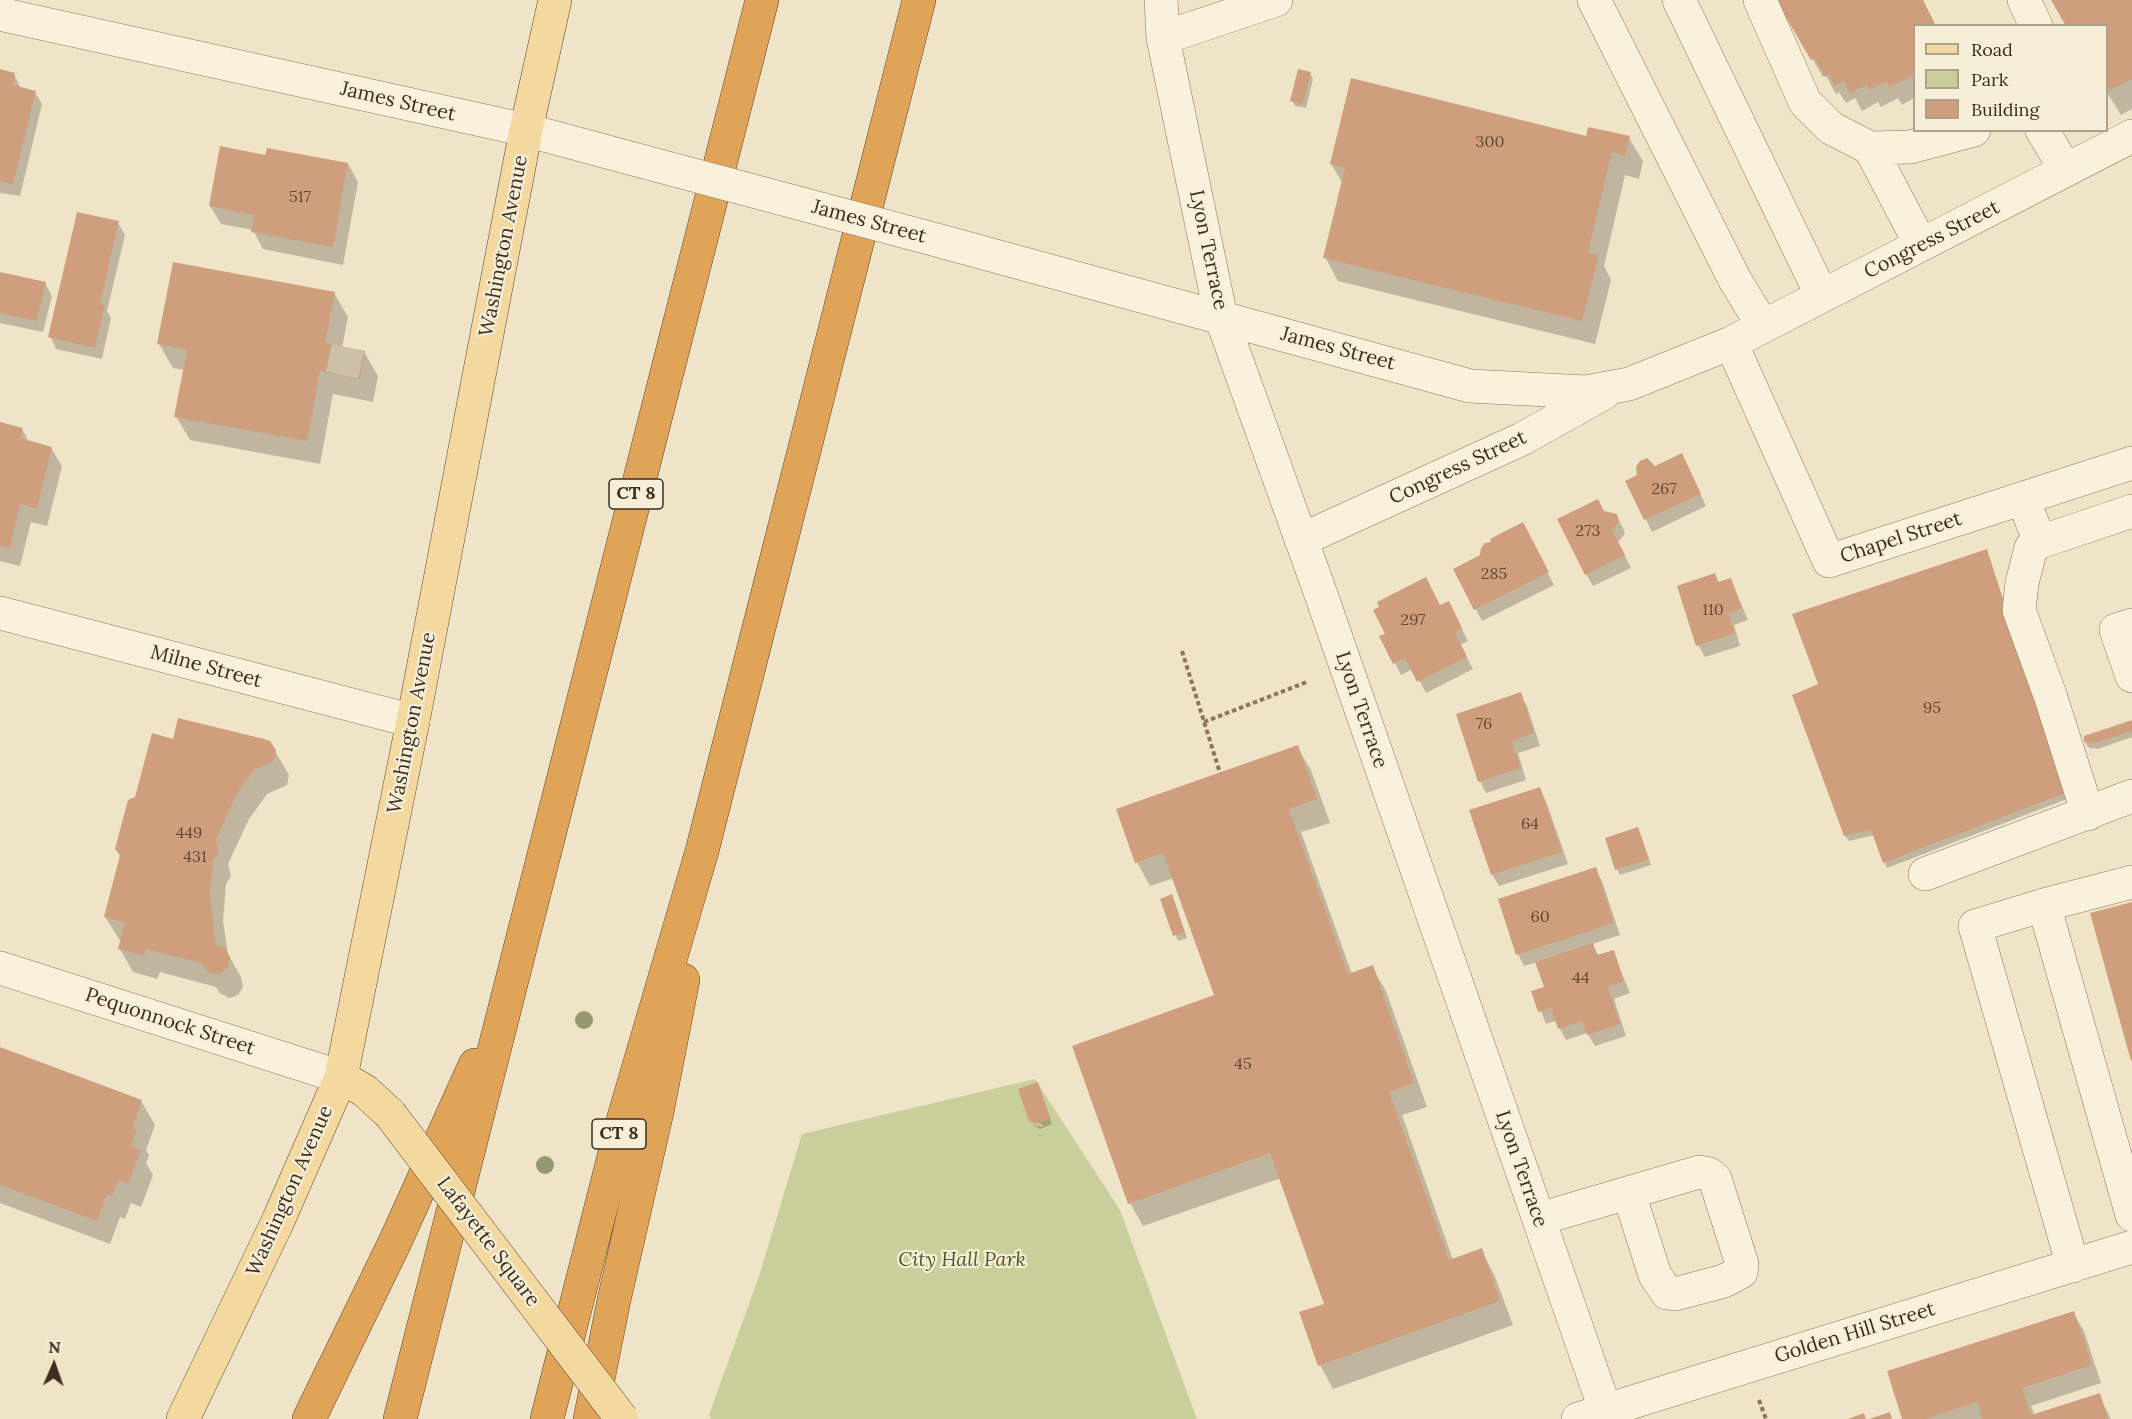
<!DOCTYPE html>
<style>
body{margin:0}
#map{position:relative;width:2132px;height:1419px;overflow:hidden;background:#f0e4c8;font-family:Lora,serif}
canvas{display:block}
.legend{position:absolute;left:1913px;top:24px;width:195px;height:108px;box-sizing:border-box;background:#f7eed8;border:2px solid #ada18e;margin:0;padding:8px 10px;list-style:none;font-size:18px;color:#3d2e20}
.legend li{display:flex;align-items:center;gap:12px;height:30px}
.legend b{width:30px;border:2px solid #ada18e}
.north{position:absolute;left:24px;top:1335px;width:60px;height:60px;-webkit-text-stroke:4px #f7eed8;paint-order:stroke;rotate:2deg;font-size:16px;font-weight:700;line-height:24px;text-align:center;color:#3d2e20}
.north::after{content:'';display:block;margin:auto;width:21px;height:27px;background:#3d2e20;clip-path:polygon(50% 0,100% 100%,50% 72%,0 100%)}
</style>
<div id="map">
<canvas width="2132" height="1419"></canvas>
<ul class="legend">
<li><b style="height:8px;background:#f3d9a0"></b>Road</li>
<li><b style="height:16px;background:#c9cf9b"></b>Park</li>
<li><b style="height:16px;background:#cf9f7d"></b>Building</li>
</ul>
<div class="north">N</div>
</div>
<script>
const ctx = document.querySelector('canvas').getContext('2d');
ctx.lineJoin = 'round';
function fillPath(path, color) {
  ctx.fillStyle = color;
  ctx.fill(path, 'evenodd');
}
function poly(rows) {
  const path = new Path2D();
  for (const r of rows) {
    path.moveTo(r[0], r[1]);
    for (let i = 2; i < r.length; i += 2) path.lineTo(r[i], r[i + 1]);
  }
  return path;
}
function stroke(path, color, width, dash) {
  ctx.strokeStyle = color;
  ctx.lineWidth = width;
  ctx.lineCap = dash ? 'butt' : 'round';
  ctx.setLineDash(dash || []);
  ctx.stroke(path);
}
function write(font, color, halo, rows, align = 'center') {
  ctx.font = font + ' Lora,serif';
  ctx.lineWidth = 4.5;
  ctx.setLineDash([]);
  ctx.textBaseline = 'middle';
  ctx.strokeStyle = halo;
  ctx.fillStyle = color;
  for (const [text, x, y, turn = 0] of rows) {
    ctx.save();
    ctx.translate(x, y);
    ctx.rotate((+turn || 0) * Math.PI / 180);
    ctx.textAlign = isNaN(turn) ? turn : align;
    if (halo) ctx.strokeText(text, 0, 0);
    ctx.fillText(text, 0, 0);
    ctx.restore();
  }
}
fillPath(poly([
 [1035,1079,1120,1210,1197,1419,711,1419,709,1415,759,1276,802,1134]
]), '#c9cf9b');
fillPath(poly([
 [1778,0,1923,0,1914,26,1914,98,1902,105,1898,98,1881,107,1878,102,1862,111,1855,98,1846,103,1839,92,1836,94,1826,76,1823,77,1808,51,1806,52],
 [2052,0,2132,0,2132,109,2121,115,2106,91,2106,26],
 [0,71,14,74,21,89,35,92,42,104,20,196,0,193],
 [1310,73,1313,79,1306,108,1295,106,1292,100],
 [1587,137,1629,138,1643,161,1639,179,1625,175,1604,266,1611,280,1595,344,1338,281,1325,257,1343,184,1331,164],
 [267,157,348,164,358,182,343,265,263,249,253,230,221,224,210,206],
 [118,223,125,235,107,311,111,318,102,359,56,349,50,336],
 [0,273,45,283,52,296,43,332,0,323],
 [334,293,348,317,342,348,364,352,378,376,373,402,333,394,320,464,190,440,176,416,185,370,173,368,159,344],
 [0,424,22,429,29,442,51,448,62,466,47,526,31,522,20,566,0,561],
 [1688,467,1706,506,1652,532,1627,481,1655,468],
 [1604,512,1616,515,1623,528,1625,534,1618,542,1631,568,1593,586,1586,574],
 [1523,524,1554,585,1482,621,1455,570,1482,556,1486,544],
 [1986,551,2067,799,1887,868,1875,835,1849,841,1845,836],
 [1714,575,1719,583,1731,580,1748,620,1734,625,1740,646,1705,657,1698,645],
 [1440,607,1455,615,1468,641,1460,645,1473,669,1426,693,1413,669,1401,675,1395,663],
 [1520,694,1527,706,1540,746,1518,753,1526,780,1486,793,1480,781],
 [2132,722,2132,737,2098,749,2089,748,2085,742],
 [174,741,275,751,289,775,287,785,267,794,249,819,228,864,231,876,226,884,223,921,228,954,241,977,243,987,238,995,229,998,220,993,216,987,160,972,157,979,133,972,120,949,121,942,105,917,121,857,116,849,136,799],
 [1297,747,1311,770,1330,823,1301,832,1352,974,1372,967,1386,991,1427,1107,1402,1115,1453,1260,1481,1250,1494,1274,1513,1325,1333,1389,1320,1365,1301,1313,1326,1304,1281,1178,1143,1226,1130,1203,1216,996,1174,878,1150,886,1137,862],
 [1540,789,1546,801,1568,864,1499,886,1492,874],
 [1638,829,1651,865,1620,875,1617,869],
 [1595,869,1602,881,1620,935,1592,944,1599,956,1613,952,1630,993,1614,999,1626,1036,1595,1046,1587,1033,1566,1040,1556,1021,1546,1024,1533,992,1546,988,1537,962,1524,966,1518,954],
 [1162,899,1174,902,1187,938,1178,941],
 [0,1049,141,1101,155,1125,146,1150,149,1155,146,1163,153,1175,141,1207,131,1203,125,1219,120,1217,110,1244,0,1203],
 [1040,1089,1052,1124,1040,1129,1032,1124,1042,1127,1043,1125,1030,1120],
 [2073,1313,2084,1331,2101,1383,2031,1406,2035,1416,2099,1395,2111,1419,1904,1419]
]), '#0003');
fillPath(poly([
 [1776,0,1923,0,1936,26,1914,26,1914,75,1890,87,1887,81,1869,90,1867,85,1850,93,1844,81,1834,86,1829,74,1825,77,1815,58,1811,60],
 [2051,0,2132,0,2132,79,2106,92,2106,26,2066,26],
 [0,69,15,73,13,85,36,91,13,185,0,181],
 [1298,69,1311,72,1303,104,1290,101],
 [1351,78,1586,136,1588,127,1630,136,1625,156,1612,152,1588,252,1599,255,1582,321,1323,258,1345,168,1330,164],
 [220,146,265,155,267,148,348,163,333,247,251,232,254,215,209,206],
 [77,212,119,221,100,304,105,305,95,348,48,337],
 [173,262,335,292,325,343,365,351,360,379,320,371,307,441,174,417,187,350,157,344],
 [0,272,46,282,37,321,0,313],
 [0,422,23,428,20,438,52,447,37,509,20,504,10,548,0,546],
 [1682,453,1701,494,1644,520,1625,481,1637,475,1636,467,1640,461,1647,458,1655,466],
 [1598,499,1604,511,1617,514,1619,521,1612,530,1625,555,1585,575,1557,519],
 [1523,522,1549,572,1474,610,1453,569,1480,555,1481,548,1485,543,1491,542,1490,539],
 [1987,549,2065,793,1883,863,1871,830,1844,836,1792,695,1818,684,1792,614],
 [1715,573,1718,582,1731,578,1742,608,1728,613,1735,633,1696,646,1677,586],
 [1426,577,1440,605,1449,601,1462,628,1455,632,1467,657,1417,682,1405,658,1393,664,1379,636,1385,634,1373,610,1379,607,1377,602],
 [1521,692,1534,733,1512,741,1521,768,1478,782,1456,714],
 [178,718,264,739,270,741,276,750,274,761,254,770,236,795,216,840,219,852,213,860,210,896,216,945,224,947,230,957,228,967,220,974,209,973,201,963,146,949,144,956,118,949,125,923,104,917,120,855,115,849,128,800,135,797,152,733,173,739],
 [2132,720,2132,731,2094,743,2084,742,2084,736],
 [1298,745,1317,799,1289,809,1348,974,1373,965,1414,1083,1389,1092,1449,1260,1482,1248,1500,1301,1318,1366,1299,1312,1324,1304,1270,1153,1128,1204,1072,1046,1214,995,1163,853,1135,863,1116,809],
 [1540,787,1562,852,1491,875,1469,810],
 [1638,827,1649,859,1615,870,1605,838],
 [1596,867,1614,923,1516,955,1498,899],
 [1172,894,1185,932,1173,936,1160,899],
 [2132,902,2132,1061,2131,1061,2090,913],
 [1593,943,1597,955,1614,950,1624,981,1608,987,1620,1024,1587,1035,1582,1021,1558,1029,1551,1008,1538,1012,1531,991,1544,987,1535,962],
 [0,1047,142,1100,132,1129,137,1130,131,1146,141,1150,128,1184,118,1180,112,1196,107,1195,97,1221,0,1185],
 [1038,1082,1050,1118,1036,1124,1029,1121,1018,1089],
 [2074,1311,2092,1365,2022,1388,2031,1415,2100,1393,2108,1419,1982,1419,1977,1402,1926,1419,1902,1419,1887,1371],
 [1890,1412,1892,1419,1869,1419],
 [1864,1413,1866,1419,1848,1419]
]), '#cf9f7d');
stroke(poly([
 [342,375,348,348]
]), '#ccc0a6', 33, [33, 16]);
const minor = poly([
 [1161,0,1163,38,1221,317,1318,586,1605,1409],
 [1594,0,1735,280,1763,326],
 [1679,0,1822,296],
 [1760,0,1805,102,1831,128,1870,148,1910,147,1974,130],
 [2024,0,2036,26],
 [0,14,526,130,626,157],
 [1163,38,1276,0],
 [2042,130,2066,170],
 [1870,148,1921,245],
 [944,242,1470,386,1586,392,1629,384,1731,343,2132,136],
 [1731,343,1829,561,2132,463],
 [2023,499,2040,542,2031,548,2022,583,2019,610,2050,695,2088,814],
 [1301,540,1522,439,1604,393],
 [2040,542,2132,511],
 [0,613,413,721],
 [2132,625,2116,630,2132,676],
 [1925,874,2132,796],
 [2044,905,2132,882],
 [0,968,341,1077],
 [1539,1219,1699,1172,1709,1174,1715,1179,1742,1264,1741,1272,1724,1281,1675,1294,1667,1293,1655,1275,1629,1194],
 [2073,1266,1975,926,2044,905,2132,1215],
 [1578,1419,2132,1247]
]);
const major = poly([
 [341,1077,365,1091,390,1114],
 [183,1419,278,1221,341,1077,413,721,526,130,555,0]
]);
const highway = poly([
 [309,1419,395,1242,475,1065],
 [400,1419,762,0],
 [547,1419,624,1117,702,851,919,0],
 [590,1419,614,1300,657,1112,683,980]
]);
stroke(minor, '#8d765c', 34);
stroke(major, '#5b4430', 34);
stroke(highway, '#5b4430', 34);
stroke(poly([
 [1182,651,1220,773],
 [1204,722,1307,682],
 [1759,1400,1766,1419]
]), '#8d765c', 4, [4.5, 3]);
stroke(minor, '#faf1dc', 33);
stroke(major, '#f3d9a0', 33);
stroke(highway, '#e0a458', 33);
const minorBridge = poly([
 [626,157,944,242]
]);
const majorBridge = poly([
 [390,1114,622,1419]
]);
stroke(minorBridge, '#8d765c', 34, []);
stroke(majorBridge, '#5b4430', 34, []);
stroke(minorBridge, '#faf1dc', 33);
stroke(majorBridge, '#f3d9a0', 33);
ctx.fillStyle = '#96986f';
for (const [x, y] of [
 [584,1020],
 [545,1165]
]) {
  ctx.beginPath();
  ctx.arc(x, y, 9, 0, 2 * Math.PI);
  ctx.fill();
}
write('16px', '#624a37', null, [
 ["300",1490,142],
 ["517",300,197],
 ["267",1664,489],
 ["273",1588,531],
 ["285",1494,574],
 ["110",1713,610],
 ["297",1413,620],
 ["95",1932,708],
 ["76",1484,724],
 ["64",1530,824],
 ["449",189,833],
 ["431",195,857],
 ["60",1540,917],
 ["44",1581,978],
 ["45",1243,1064]
]);
for (const [x, y, w] of [
 [636,494,54],
 [619,1134,54]
]) {
  const box = new Path2D();
  box.roundRect(x - w / 2, y - 15, w, 30, 4.5);
  ctx.fillStyle = '#f7eed8';
  ctx.fill(box);
  stroke(box, '#3d2e20', 1.5);
}
write('bold 18px', '#3d2e20', null, [
 ["CT 8",636,494],
 ["CT 8",619,1134]
]);
write('20px', '#3d2e20', '#f7eed8', [
 ["James Street",398,102,13],
 ["James Street",869,222,15],
 ["Congress Street",1932,240,-27],
 ["Washington Avenue",504,246,-79],
 ["Lyon Terrace",1208,250,78],
 ["James Street",1338,349,15],
 ["Congress Street",1458,468,-25],
 ["Chapel Street",1901,538,-18],
 ["Milne Street",206,667,15],
 ["Lyon Terrace",1361,710,71],
 ["Washington Avenue",412,723,-79],
 ["Pequonnock Street",170,1022,18],
 ["Lyon Terrace",1521,1169,71],
 ["Washington Avenue",290,1191,-66],
 ["Lafayette Square",488,1242,53],
 ["Golden Hill Street",1855,1333,-17]
]);
write('italic 20px', '#4d5a26', '#f7eed8', [
 ["City Hall Park",962,1260]
]);
</script>
